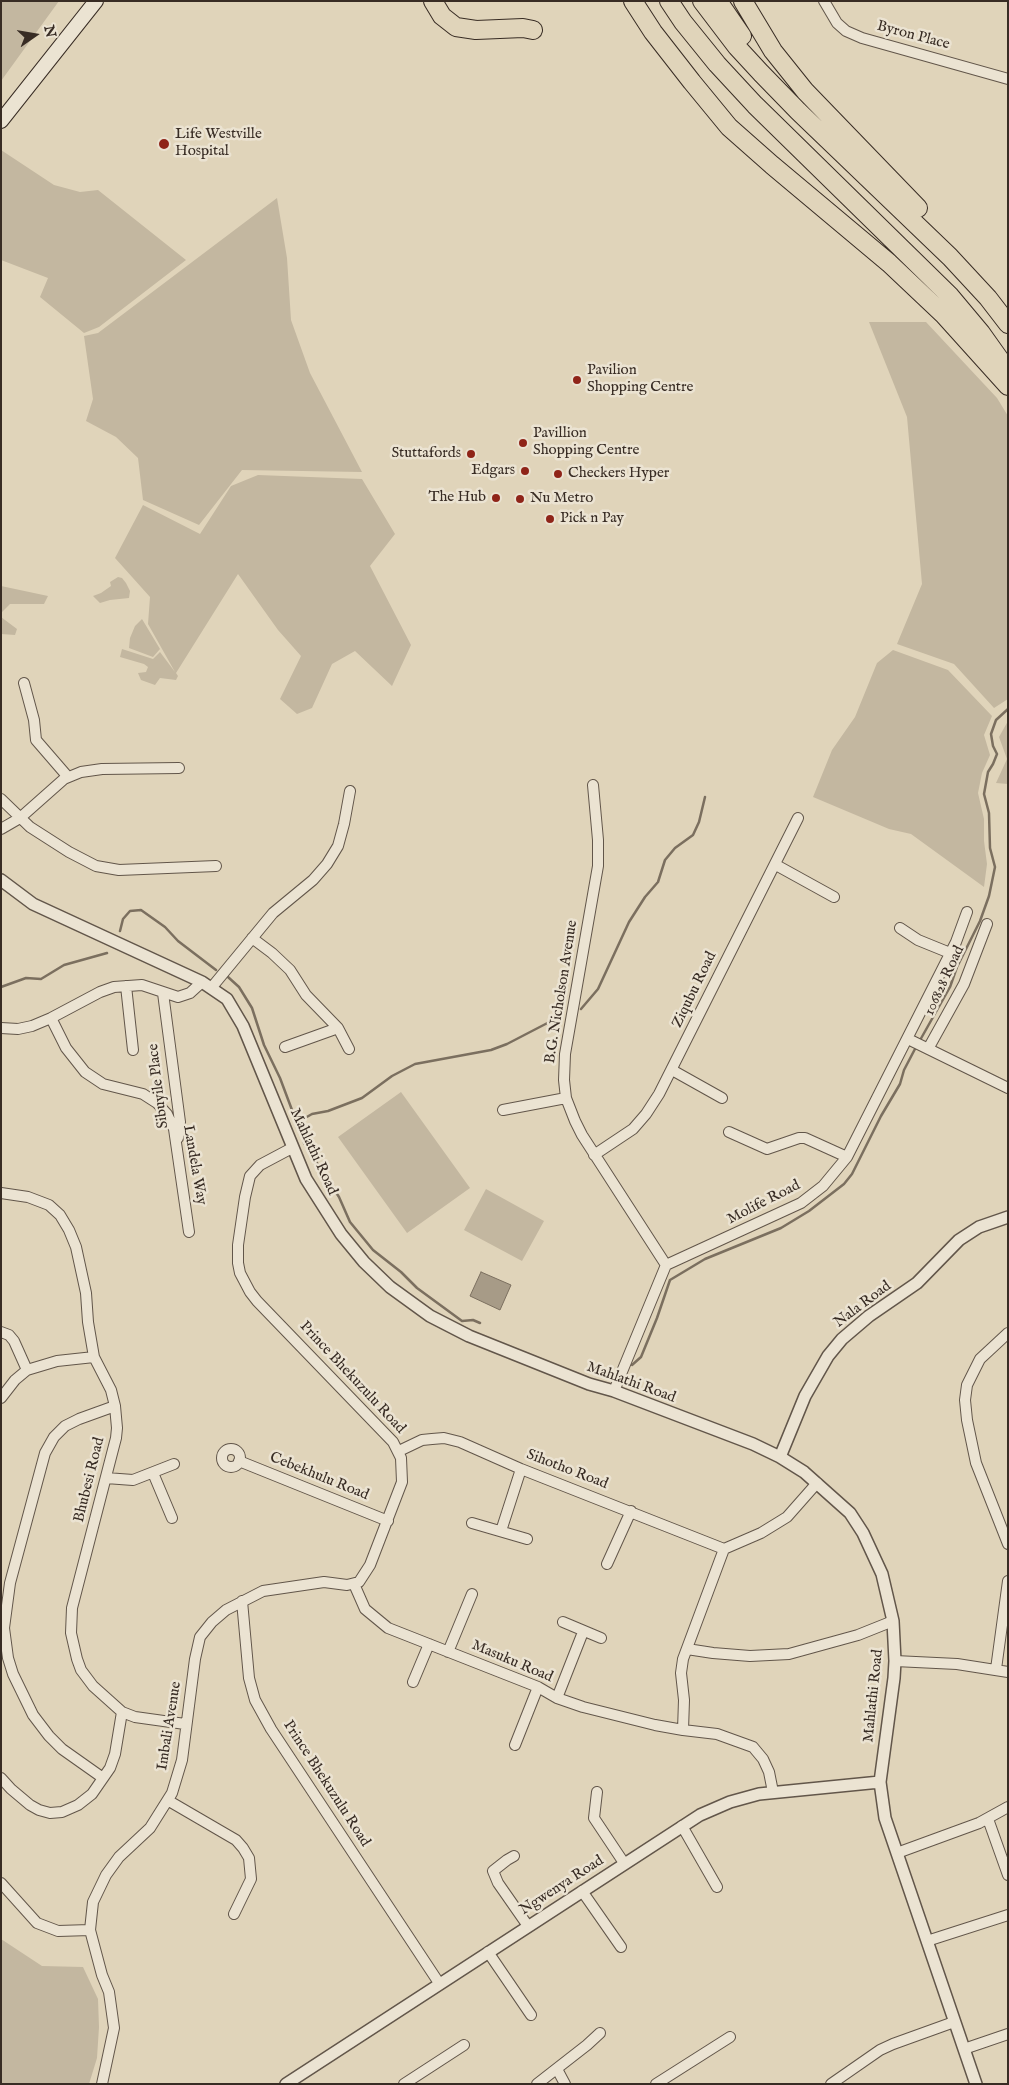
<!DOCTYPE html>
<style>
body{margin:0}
#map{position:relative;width:1009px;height:2085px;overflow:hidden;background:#e0d4ba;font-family:"IM FELL English",serif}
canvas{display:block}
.frame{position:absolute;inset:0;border:2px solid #382c24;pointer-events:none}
.north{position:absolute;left:10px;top:10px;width:50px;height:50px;-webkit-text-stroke:4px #ebe3d2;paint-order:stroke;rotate:77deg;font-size:14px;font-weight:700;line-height:20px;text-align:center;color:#382c24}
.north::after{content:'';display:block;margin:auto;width:18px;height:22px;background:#382c24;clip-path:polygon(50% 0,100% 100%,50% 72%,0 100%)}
</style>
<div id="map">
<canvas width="1009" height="2085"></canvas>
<div class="frame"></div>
<div class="north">N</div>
</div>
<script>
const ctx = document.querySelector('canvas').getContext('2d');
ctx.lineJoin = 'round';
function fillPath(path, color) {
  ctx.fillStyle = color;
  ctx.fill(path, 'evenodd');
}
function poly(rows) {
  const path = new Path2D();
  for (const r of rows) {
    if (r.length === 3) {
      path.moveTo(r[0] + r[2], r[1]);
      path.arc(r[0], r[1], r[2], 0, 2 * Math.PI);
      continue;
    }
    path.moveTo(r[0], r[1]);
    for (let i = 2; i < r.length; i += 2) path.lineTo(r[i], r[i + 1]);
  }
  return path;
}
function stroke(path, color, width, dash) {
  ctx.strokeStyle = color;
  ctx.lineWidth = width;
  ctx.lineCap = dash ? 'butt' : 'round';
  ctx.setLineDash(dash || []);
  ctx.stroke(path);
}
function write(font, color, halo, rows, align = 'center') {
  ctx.font = font + ' "IM FELL English",serif';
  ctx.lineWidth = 5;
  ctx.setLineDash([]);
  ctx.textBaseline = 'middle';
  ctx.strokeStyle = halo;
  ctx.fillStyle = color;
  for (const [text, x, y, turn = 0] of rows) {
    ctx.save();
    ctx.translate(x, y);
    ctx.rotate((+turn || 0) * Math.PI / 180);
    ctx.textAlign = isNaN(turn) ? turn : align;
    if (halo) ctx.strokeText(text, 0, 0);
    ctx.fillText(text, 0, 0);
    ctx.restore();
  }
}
fillPath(poly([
 [1,1,59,1,1,81],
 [1,150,54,185,80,192,98,190,186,260,99,327,84,333,40,297,48,278,1,260],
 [277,198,287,258,291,320,310,373,362,472,242,470,199,525,143,500,138,458,116,437,86,421,93,399,84,336,98,333],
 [869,322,926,322,997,398,1008,416,1008,699,994,708,954,664,897,644,922,584,907,417],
 [258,475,362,479,395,534,370,566,411,645,392,686,355,651,332,664,312,708,297,714,280,699,301,656,278,630,238,574,176,673,178,676,176,680,160,678,155,685,141,680,138,673,146,672,148,667,144,664,120,657,122,649,153,659,160,652,175,672,148,624,150,597,115,558,143,505,200,534,231,486],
 [118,577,122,578,126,583,130,591,129,598,110,600,100,603,93,596,101,593,111,586,110,582],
 [1,586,48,596,44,604,10,604,1,613],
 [1,617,17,629,15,635,1,634],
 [142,619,160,649,153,657,129,648,130,638,135,626],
 [893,650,948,670,992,716,984,735,990,755,982,773,978,793,984,819,984,841,987,864,984,887,911,834,889,829,813,797,832,750,855,717,877,663],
 [1008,721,1008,784,996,783,1007,759,999,737],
 [401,1092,470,1188,407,1233,338,1137],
 [486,1189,544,1221,522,1261,464,1230],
 [1,1939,42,1966,83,1967,98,1999,99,2027,97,2058,89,2084,1,2084]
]), '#c3b7a0');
const water = poly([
 [481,1272,511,1285,500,1310,470,1296,481,1272]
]);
fillPath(water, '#a79b87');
stroke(water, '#7b6f5f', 1);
stroke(poly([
 [120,931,123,919,130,911,141,910,165,927,178,941,216,970],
 [228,977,239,987,252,1008,264,1045,280,1078,295,1118,298,1122,304,1143,339,1197,350,1222,373,1250,401,1272,417,1288,462,1321,473,1320,480,1323],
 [1,987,26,978,41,979,64,965,107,953],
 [581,1009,598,989,629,922,645,897,658,882,665,860,675,848,693,835,699,822,705,797],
 [919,1042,950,987,957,967,980,921,989,896,995,867,990,848,989,813,984,794,988,772,993,764,997,754,993,746,991,734,996,720,1008,709],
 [298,1122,312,1114,328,1111,362,1098,392,1076,415,1064,491,1050,507,1044,559,1017],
 [632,1365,641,1357,657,1318,670,1280,705,1259,781,1228,809,1211,844,1184,852,1174,881,1116,900,1084,904,1070,916,1047],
 [595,1367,610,1374]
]), '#7b6f5f', 2.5);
const minor = poly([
 [824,1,837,23,846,31,862,38,1008,79],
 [24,683,34,720,36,740,68,777],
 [593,785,598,840,598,866,565,1054,564,1080,566,1098,575,1121,582,1135,666,1265],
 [1,799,30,827,69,852,96,866,119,870,216,866],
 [1,829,20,818,64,779,81,772,102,769,179,768],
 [776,865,834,897],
 [900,928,918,940,950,953],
 [252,938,272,953,290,970,306,995,338,1028,349,1049],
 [126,986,133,1050],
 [212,987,273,913,313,880,327,864,338,846,344,824,350,791],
 [163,993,180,1122,178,1138],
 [51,1018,66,1048,85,1072,103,1084,143,1094,157,1103,167,1114,174,1129,189,1232],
 [1,1028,18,1029,32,1026,51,1018,100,992,114,987,142,985,178,997,190,993,202,982],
 [908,1039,1008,1088],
 [285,1047,338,1028],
 [928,1049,964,984,987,924],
 [672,1070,722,1098],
 [503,1110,566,1098],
 [729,1132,767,1149,799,1138,805,1138,847,1157],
 [594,1155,633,1129,646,1114,659,1094,798,818],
 [1,1193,28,1197,49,1205,60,1215,69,1230,76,1247,86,1293,88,1322,94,1357,111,1390,115,1406,117,1428,116,1438,72,1608,71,1633,77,1659,81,1670,93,1686,122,1712,135,1717,185,1724],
 [1,1332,9,1335,14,1341,27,1370],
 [1008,1333,980,1359,967,1385,965,1400,967,1420,976,1463,1008,1544],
 [614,1391,666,1265,801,1203,823,1186,847,1157,956,942,967,912],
 [1,1398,15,1380,27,1370,57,1361,94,1357],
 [231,1458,9],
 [399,1451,422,1440,432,1439,444,1438,460,1442,521,1469,724,1549],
 [239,1461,388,1521],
 [153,1473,172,1518],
 [106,1478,133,1480,174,1464],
 [472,1523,527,1539],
 [501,1531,521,1469],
 [607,1564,631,1511],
 [354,1584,365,1609,388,1628,538,1687,557,1698,583,1707,655,1725,683,1730],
 [242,1601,249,1678,255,1700,271,1729,439,1983],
 [563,1622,601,1638],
 [687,1649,713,1653,750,1656,789,1654,858,1635,893,1621],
 [448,1652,472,1594],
 [895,1661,957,1664,1008,1672],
 [996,1669,1008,1581],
 [413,1682,429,1644],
 [557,1698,583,1632],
 [515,1745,538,1687],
 [1,1778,11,1789,30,1805,39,1810,50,1813,62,1812,78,1805,92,1794,110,1768,115,1754,122,1712],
 [103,1778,62,1749,49,1736,33,1715,13,1674,8,1658,4,1628,10,1583,45,1453,54,1437,65,1426,79,1419,115,1406],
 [597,1792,594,1818,624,1863],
 [773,1792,769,1772,763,1759,753,1747,717,1734,683,1730,684,1700,681,1673,683,1659,724,1549,761,1533,787,1517,817,1483],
 [169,1801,236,1840,243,1848,249,1858,251,1879,234,1914],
 [988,1819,1008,1875],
 [682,1826,717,1887],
 [897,1853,979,1823,1008,1807],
 [514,1856,507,1860,493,1871,498,1883,528,1926],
 [1,1883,37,1923,58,1931,90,1930],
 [582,1891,621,1947],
 [927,1941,1008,1915],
 [488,1952,531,2015],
 [964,2049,1008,2034],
 [557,2069,565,2084],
 [102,2084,114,2028,109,1992,102,1975,90,1930,93,1902,106,1875,119,1857,150,1828,172,1793,182,1760,195,1659,200,1637,212,1622,226,1610,263,1591,324,1582,347,1585,359,1582,370,1565,402,1482,401,1458,393,1442,257,1301,250,1292,240,1273,238,1263,238,1245,245,1197,250,1176,260,1165,292,1148],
 [404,2084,464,2045],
 [537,2084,587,2045,600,2033],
 [656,2084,730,2037],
 [831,2084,880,2050,893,2044,954,2022]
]);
const tertiary = poly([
 [1,880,33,904,202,982,227,999,243,1026,306,1179,341,1234,364,1262,390,1287,430,1316,469,1336,589,1384,614,1391,753,1444,780,1457,804,1472,850,1513,863,1533,882,1574,893,1621,895,1661,894,1678,880,1782,885,1818,976,2084],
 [780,1457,805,1396,828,1356,842,1339,869,1316,917,1283,959,1240,979,1227,1008,1217],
 [286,2084,700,1815,730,1802,759,1794,880,1782]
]);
const secondary = poly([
 [1,121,96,1]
]);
const motorway = poly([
 [433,1,442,16,456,27,476,30,523,28,533,30],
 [633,1,653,32,692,82,729,127,772,165,889,263,944,315,1008,386],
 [669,1,683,22,717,64,755,105,950,296,981,333,1008,371],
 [702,1,737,47,761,73,798,111,950,257,988,298,1008,324],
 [718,1,742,36],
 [743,1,773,51,805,91,918,208]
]);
stroke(minor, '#62564a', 12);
stroke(tertiary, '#62564a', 14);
stroke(secondary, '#382c24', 16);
stroke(motorway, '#382c24', 20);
stroke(minor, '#ebe3d2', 10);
stroke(tertiary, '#ebe3d2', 11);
stroke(secondary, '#ebe3d2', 14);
stroke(motorway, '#e0d4ba', 18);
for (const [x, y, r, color] of [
 [164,144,6,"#8f2418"],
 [577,380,5,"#8f2418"],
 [523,443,5,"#8f2418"],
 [471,454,5,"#8f2418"],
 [525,471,5,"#8f2418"],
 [558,474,5,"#8f2418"],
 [496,498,5,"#8f2418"],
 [520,499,5,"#8f2418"],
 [550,519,5,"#8f2418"]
]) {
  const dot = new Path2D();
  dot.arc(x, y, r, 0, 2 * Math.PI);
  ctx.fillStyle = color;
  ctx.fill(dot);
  stroke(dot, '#ebe3d2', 2);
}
write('15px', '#382c24', '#ebe3d2', [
 ["Byron Place",913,36,15],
 ["106828 Road",945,981,-65],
 ["Ziqubu Road",695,990,-64],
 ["B.G. Nicholson Avenue",562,992,-81],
 ["Sibuyile Place",159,1086,-97],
 ["Mahlathi Road",313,1152,65],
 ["Landela Way",194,1165,80],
 ["Molife Road",764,1203,-27],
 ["Nala Road",863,1305,-37],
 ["Prince Bhekuzulu Road",352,1378,47],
 ["Mahlathi Road",631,1383,20],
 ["Sihotho Road",567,1470,21],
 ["Cebekhulu Road",319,1477,22],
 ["Bhubesi Road",90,1480,-76],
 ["Masuku Road",512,1662,23],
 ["Mahlathi Road",874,1696,-84],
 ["Imbali Avenue",170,1726,-81],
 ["Prince Bhekuzulu Road",326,1784,57],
 ["Ngwenya Road",562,1886,-33]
]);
write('15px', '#382c24', '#ebe3d2', [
 ["Life Westville",175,135],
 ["Hospital",175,152],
 ["Pavilion",587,371],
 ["Shopping Centre",587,388],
 ["Pavillion",533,434],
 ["Shopping Centre",533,451],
 ["Stuttafords",461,454,"right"],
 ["Edgars",515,471,"right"],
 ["Checkers Hyper",568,474],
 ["The Hub",486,498,"right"],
 ["Nu Metro",530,499],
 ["Pick n Pay",560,519]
], 'left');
</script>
